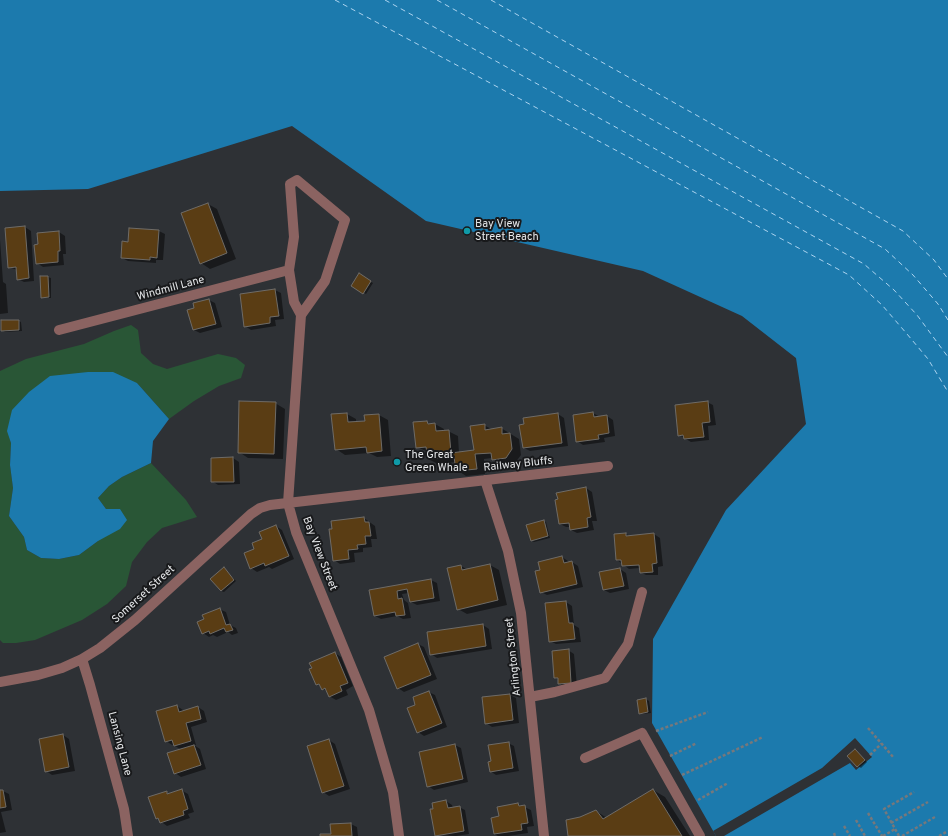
<!DOCTYPE html>
<style>
body{margin:0}
canvas{display:block;background:#2e3135}
</style>
<canvas width="948" height="836"></canvas>
<script>
const ctx = document.querySelector('canvas').getContext('2d');
ctx.lineJoin = 'round';
function fillPath(path, color) {
  ctx.fillStyle = color;
  ctx.fill(path, 'evenodd');
}
function poly(rows) {
  const path = new Path2D();
  for (const r of rows) {
    path.moveTo(r[0], r[1]);
    for (let i = 2; i < r.length; i += 2) path.lineTo(r[i], r[i + 1]);
  }
  return path;
}
function stroke(path, color, width, dash) {
  ctx.strokeStyle = color;
  ctx.lineWidth = width;
  ctx.lineCap = dash ? 'butt' : 'round';
  ctx.setLineDash(dash || []);
  ctx.stroke(path);
}
function write(font, color, halo, rows, align = 'center') {
  ctx.font = font + ' Overpass,sans-serif';
  ctx.lineWidth = 4;
  ctx.setLineDash([]);
  ctx.textBaseline = 'middle';
  ctx.strokeStyle = halo;
  ctx.fillStyle = color;
  for (const [text, x, y, turn = 0] of rows) {
    ctx.save();
    ctx.translate(x, y);
    ctx.rotate((+turn || 0) * Math.PI / 180);
    ctx.textAlign = isNaN(turn) ? turn : align;
    if (halo) ctx.strokeText(text, 0, 0);
    ctx.fillText(text, 0, 0);
    ctx.restore();
  }
}
fillPath(poly([
 [131,325,138,330,141,353,153,364,167,369,218,354,236,358,245,365,241,378,219,386,194,401,169,419,137,383,8,431,11,443,10,465,13,488,9,516,24,537,27,550,41,558,59,559,79,555,98,541,106,509,98,498,109,486,122,477,151,463,186,500,197,517,162,528,147,542,132,562,126,586,107,604,82,620,35,640,16,643,3,643,0,640,0,371,26,359,84,344,114,331]
]), '#295636');
fillPath(poly([
 [0,0,948,0,948,836,716,836,652,723,653,639,726,510,806,424,796,358,742,316,643,271,426,221,292,126,88,189,0,191],
 [88,372,113,372,137,383,169,419,153,441,151,463,122,477,109,486,98,498,106,509,120,509,127,520,120,529,98,541,79,555,59,559,41,558,27,550,24,537,9,516,13,488,10,465,11,443,7,431,12,410,29,392,50,376]
]), '#1c7aad');
fillPath(poly([
 [855,738,872,757,856,770,850,763,724,836,716,836,713,831,822,768]
]), '#2e3135');
fillPath(poly([
 [208,204,217,209,236,259,210,269,201,263],
 [25,227,31,231,34,281,24,282,18,279,17,270,9,267],
 [159,231,165,234,163,260,156,260,156,263,128,261,122,258,129,243],
 [59,232,65,236,66,254,63,254,64,265,43,267,37,263],
 [0,239,3,282,6,284,8,313,0,314],
 [359,275,373,283,366,294,352,286],
 [48,277,51,278,51,298,45,298,42,297],
 [275,290,281,293,284,319,275,320,276,326,251,330,245,326],
 [209,300,215,303,222,327,200,333,194,330,196,308],
 [19,321,21,322,22,331,5,332,2,330],
 [707,402,713,405,716,425,708,426,709,440,691,442,679,435],
 [275,403,285,409,283,459,248,458,239,452],
 [593,413,600,417,607,416,613,420,615,436,604,438,605,442,583,445,577,441],
 [347,414,356,419,356,422,366,422,379,415,388,420,391,456,377,457,369,453,345,455,336,449],
 [558,414,564,418,568,446,530,451,524,448],
 [427,422,431,425,435,424,444,429,444,431,448,431,458,436,459,453,475,451,484,425,493,430,501,428,519,439,521,455,515,463,502,465,492,458,484,459,485,474,466,476,457,470,456,462,438,464,428,459,428,452,417,447],
 [233,458,239,462,240,484,218,485,212,481],
 [586,488,592,492,597,521,592,521,594,530,577,533,571,530,571,527,566,527,560,524],
 [364,518,375,526,377,539,371,539,372,547,363,548,363,552,354,553,355,562,340,564,334,560],
 [544,521,546,522,550,538,534,542,532,541],
 [276,526,282,530,294,559,272,569,269,567,257,572,251,568,256,550],
 [626,534,631,536,654,534,660,538,663,566,658,567,658,575,646,575,640,572,640,568,629,569,617,560],
 [562,557,568,561,569,563,572,562,578,566,583,587,547,595,541,592,541,571],
 [490,565,499,570,507,605,467,614,458,609,461,566,468,570],
 [224,568,236,581,224,592,221,591],
 [620,569,626,573,629,589,610,593,604,590],
 [431,580,437,583,440,601,417,605,411,602,409,593,402,594,404,600,408,603,411,618,403,619,397,616,381,619,375,616,370,590],
 [566,602,572,606,574,625,579,628,581,642,556,644,550,641,547,604],
 [219,609,226,612,230,625,236,628,238,633,232,635,228,632,217,637,213,635,209,637,203,633,205,620],
 [483,625,489,629,492,649,437,658,431,654],
 [418,644,424,647,437,679,404,692,398,688],
 [568,650,574,654,577,686,565,687,559,683,559,680,555,678],
 [335,653,341,657,353,686,346,690,348,695,336,700,329,696,328,692,317,684],
 [429,692,435,695,447,727,424,736,418,732,417,705],
 [510,695,516,698,519,723,492,727,486,723],
 [646,699,649,701,651,713,643,714,640,713],
 [177,706,183,710,184,711,198,707,204,711,207,722,191,727,196,745,194,745,200,749,206,769,181,777,175,773,182,750,175,746,174,744,172,745,166,741],
 [63,735,69,739,75,771,52,775,46,771],
 [329,740,335,744,350,789,329,796,323,792],
 [508,743,514,746,519,771,496,775,490,771,492,762],
 [455,745,461,748,468,782,434,790,428,786],
 [855,750,867,762,861,768,858,766],
 [181,790,188,794,194,812,188,814,190,818,167,826,156,818,166,792,170,794],
 [653,790,665,797,690,836,569,836,581,818,596,811,607,818],
 [0,791,3,791,9,794,12,810,1,812,6,832,0,833],
 [446,801,452,805,453,808,459,807,465,810,469,834,456,836,436,835,435,809],
 [518,804,531,810,534,826,527,827,528,833,508,836,498,836,494,834,500,817],
 [351,824,357,827,358,836,321,836,332,835,331,825]
]), '#0007');
stroke(poly([
 [335,0,849,275,882,305,907,334,928,359,948,392],
 [385,0,864,264,894,290,917,315,948,357],
 [437,0,885,249,913,275,938,304,948,320],
 [491,0,903,231,934,260,948,279]
]), '#abd3ef', 1, [5, 4]);
const building = poly([
 [208,203,227,253,200,264,181,213,208,203],
 [25,226,29,278,17,280,16,267,8,268,5,228,25,226],
 [129,228,159,230,157,258,150,257,150,260,121,258,122,241,128,242,129,228],
 [59,231,60,251,58,251,58,262,36,264,34,245,38,244,37,233,59,231],
 [359,273,371,281,363,294,351,286,359,273],
 [40,276,48,276,49,297,41,298,40,276],
 [275,289,279,316,270,317,270,323,244,327,240,294,275,289],
 [209,299,216,324,193,330,187,310,194,308,193,303,209,299],
 [1,320,19,320,19,330,1,331,1,320],
 [239,401,276,402,274,454,238,453,239,401],
 [708,401,710,422,702,423,704,437,684,439,683,435,678,436,675,405,708,401],
 [593,412,594,417,607,415,609,433,598,435,599,439,576,442,573,415,593,412],
 [347,413,348,422,365,421,364,415,379,414,382,451,367,453,366,447,335,450,331,414,347,413],
 [558,413,562,443,523,448,519,425,524,424,523,418,558,413],
 [427,421,428,424,435,423,436,431,449,430,451,453,474,450,470,426,485,424,485,430,502,427,502,434,510,433,512,449,506,458,492,460,491,453,475,454,477,469,456,471,454,457,428,459,426,447,416,448,413,422,427,421],
 [233,457,234,482,211,482,211,458,233,457],
 [586,487,591,517,587,518,588,527,570,530,569,523,559,524,555,500,558,499,556,493,586,487],
 [364,517,365,522,369,522,371,536,365,536,366,544,357,545,358,549,348,550,349,559,333,561,329,529,332,529,331,521,364,517],
 [544,520,548,536,531,541,526,525,544,520],
 [276,525,289,556,265,566,264,563,250,569,244,553,254,549,252,543,262,539,259,532,276,525],
 [626,533,626,536,654,533,657,563,652,564,653,572,640,573,639,565,622,566,621,560,616,560,614,534,626,533],
 [562,556,564,563,572,561,577,584,540,593,535,571,540,570,538,562,562,556],
 [490,564,498,600,457,610,447,568,461,565,462,570,490,564],
 [224,567,234,580,221,591,210,579,224,567],
 [620,568,624,586,603,590,599,572,620,568],
 [431,579,434,598,410,602,407,589,397,591,398,599,402,598,405,615,396,616,395,612,374,616,369,590,431,579],
 [566,601,569,623,573,623,575,639,549,642,545,603,566,601],
 [220,608,226,625,230,624,233,630,226,632,224,628,210,634,209,631,202,634,197,622,204,619,202,615,220,608],
 [483,624,486,646,430,655,427,632,483,624],
 [418,643,431,675,397,689,384,657,418,643],
 [569,649,571,683,558,684,558,678,554,678,552,651,569,649],
 [335,652,348,683,340,686,342,691,329,697,325,688,322,690,319,684,316,685,309,669,312,668,309,663,335,652],
 [429,691,442,723,417,733,407,708,415,705,413,697,429,691],
 [510,694,513,720,485,724,482,697,510,694],
 [646,698,648,712,639,714,637,700,646,698],
 [177,705,179,712,198,706,201,719,186,723,191,741,174,746,172,740,165,742,156,711,177,705],
 [63,734,69,767,45,772,39,739,63,734],
 [329,739,344,786,322,793,307,746,329,739],
 [509,742,513,768,490,772,488,762,491,761,488,745,509,742],
 [455,744,463,779,427,787,419,752,455,744],
 [194,745,201,765,174,774,167,753,194,745],
 [855,749,865,760,857,767,847,756,855,749],
 [182,789,188,809,183,811,184,815,160,823,158,818,156,819,148,797,167,791,167,794,182,789],
 [653,789,682,836,568,836,566,820,580,817,596,810,603,819,653,789],
 [0,790,3,790,6,807,0,808,0,790],
 [446,800,448,808,460,806,464,831,435,836,430,809,433,809,432,803,446,800],
 [518,803,519,806,525,805,528,823,521,824,522,830,494,834,491,818,499,816,497,807,518,803],
 [351,823,352,836,320,836,320,834,331,834,330,824,351,823]
]);
fillPath(building, '#5a3d14');
stroke(building, '#6e6b67', 1);
stroke(poly([
 [868,728,894,758],
 [656,731,708,712],
 [870,755,881,744],
 [670,756,697,743],
 [682,775,763,737],
 [698,800,728,783],
 [868,813,882,836],
 [856,820,865,836],
 [891,823,928,802],
 [844,826,850,836],
 [834,833,835,836],
 [883,836,895,829],
 [899,836,884,809,914,792],
 [902,836,935,817],
 [939,836,948,831]
]), '#76787c', 2.5, [3, 2]);
stroke(poly([
 [301,315,325,281,345,220,297,180,290,184,294,237,289,270,294,302,301,315,288,503,296,532,369,710,393,792,399,836],
 [59,330,289,270],
 [485,480,508,551,521,613,544,836],
 [82,659,90,685,124,809,128,836],
 [0,682,38,675,62,668,82,659,100,648,135,620,251,514,260,508,270,505,608,466],
 [530,697,555,692,605,678,628,644,642,592],
 [585,758,642,733,700,836]
]), '#8b6361', 10);
for (const [x, y, r, color] of [
 [467,231,4,"#0f9aa8"],
 [397,462,4,"#0f9aa8"]
]) {
  const dot = new Path2D();
  dot.arc(x, y, r, 0, 2 * Math.PI);
  ctx.fillStyle = color;
  ctx.fill(dot);
  stroke(dot, '#18191b', 1.5);
}
write('11px', '#e5e7e9', '#18191b', [
 ["Bay View",475,225],
 ["Street Beach",475,238],
 ["The Great",405,456],
 ["Green Whale",405,469]
], 'left');
write('11px', '#e5e7e9', '#18191b', [
 ["Windmill Lane",171,289,-15],
 ["Railway Bluffs",518,465,-6],
 ["Bay View Street",319,554,69],
 ["Somerset Street",144,595,-42],
 ["Arlington Street",514,657,-96],
 ["Lansing Lane",119,744,75]
]);
</script>
